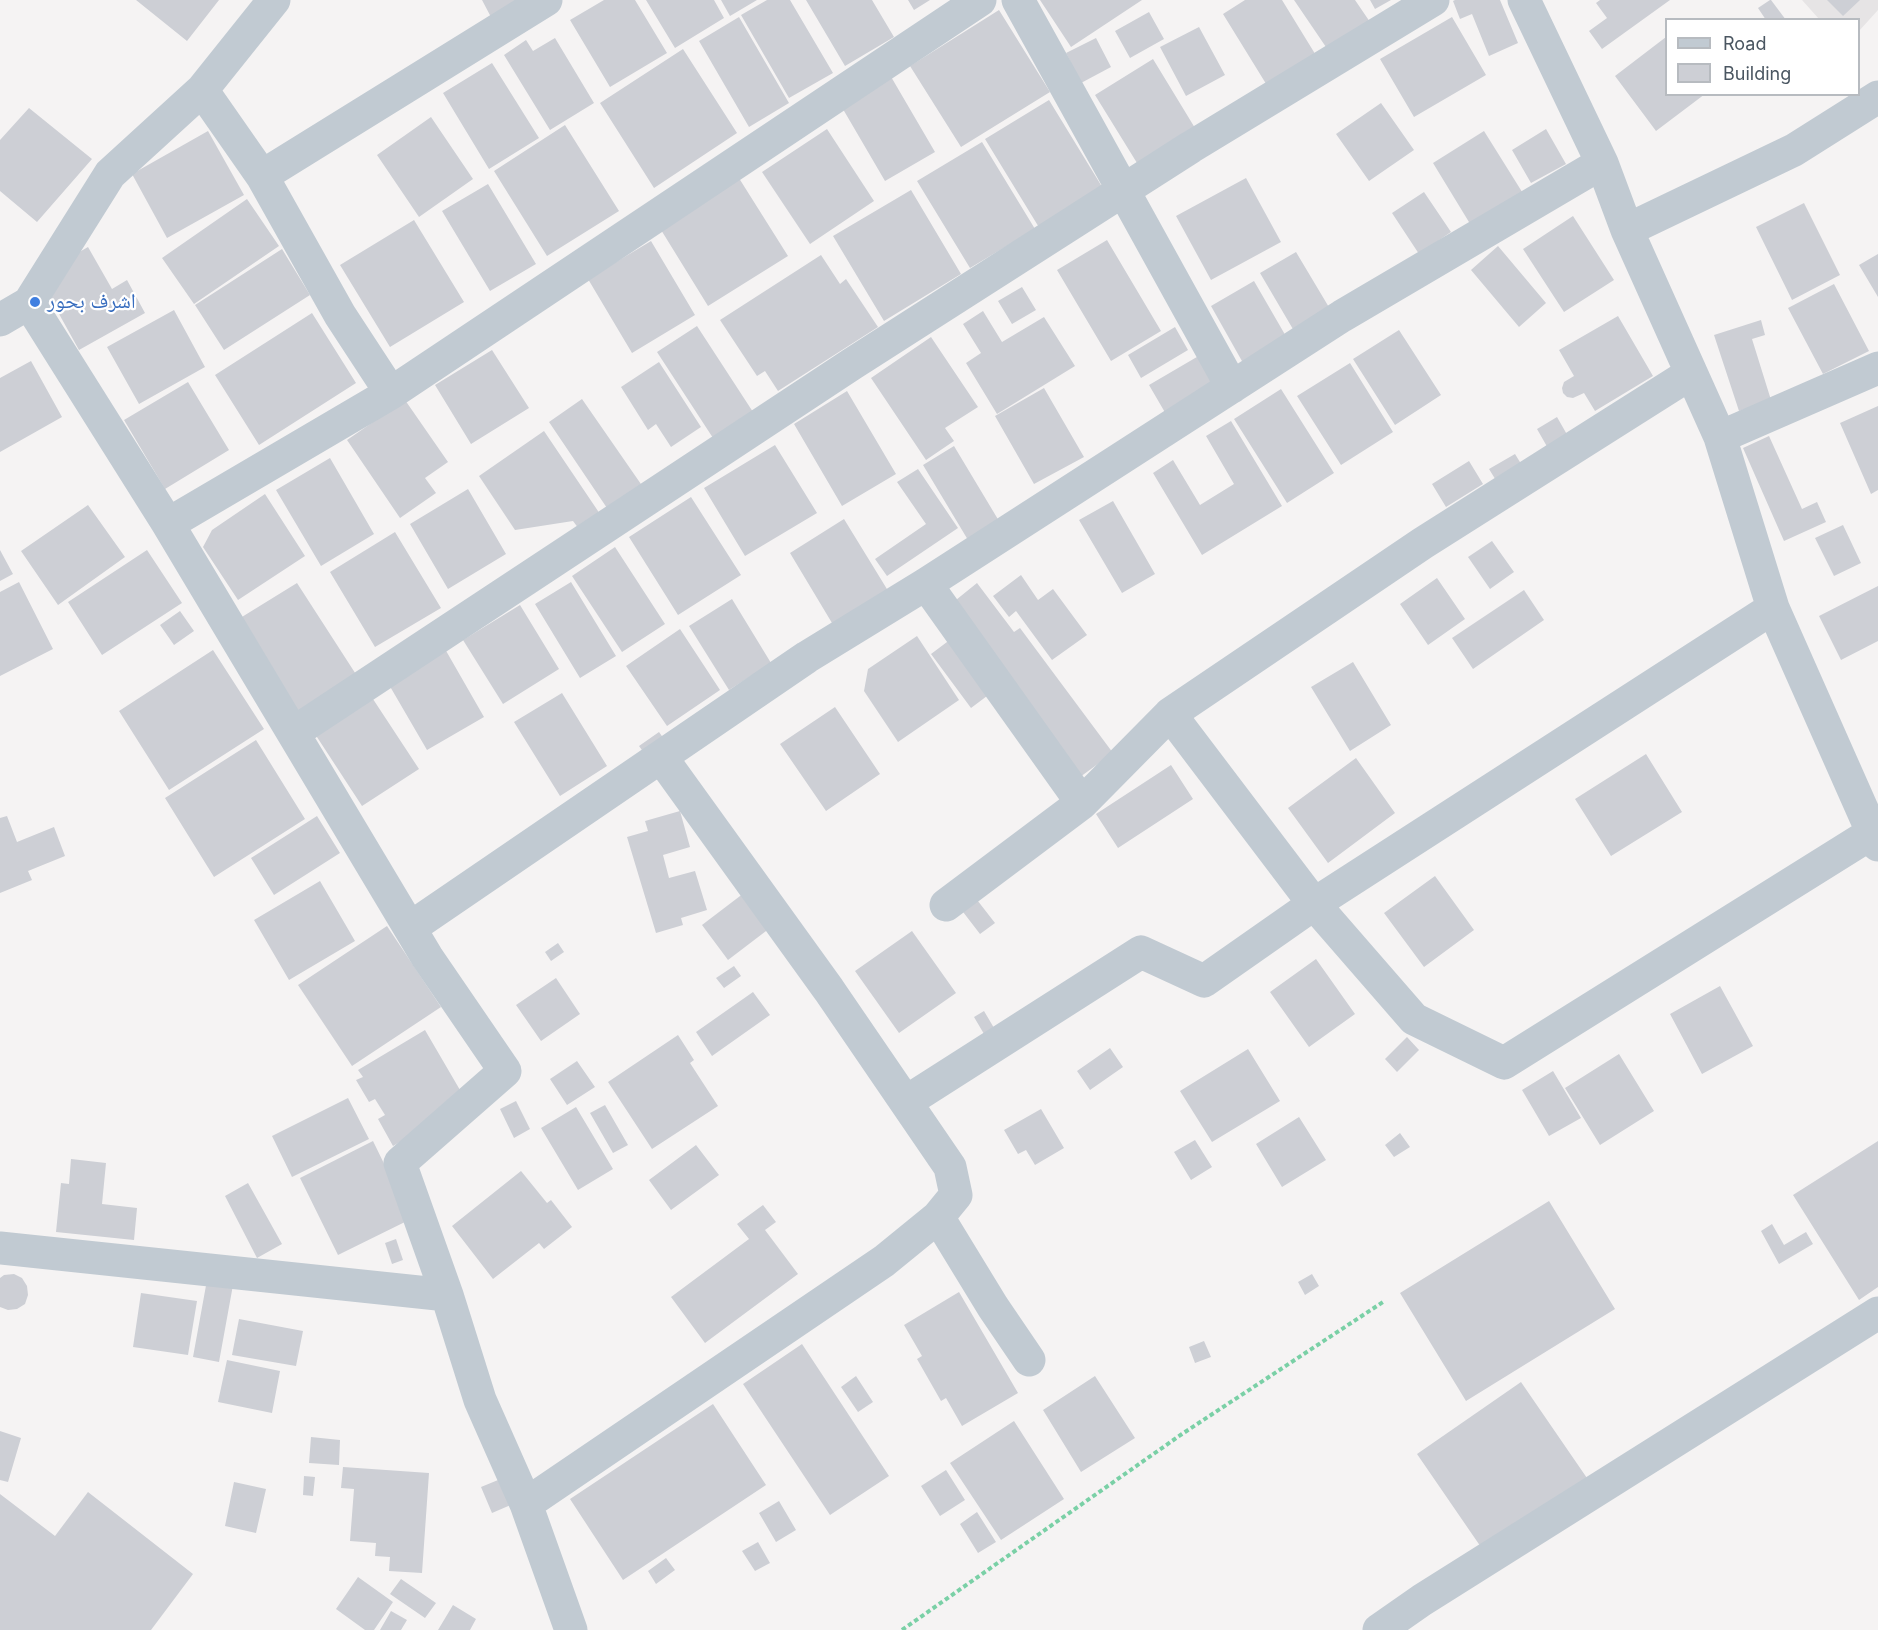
<!DOCTYPE html>
<meta charset="utf-8">
<style>
body{margin:0}
#map{position:relative;width:1878px;height:1630px;overflow:hidden;background:#f5f3f3;font-family:Inter,sans-serif}
canvas{display:block}
.legend{position:absolute;left:1665px;top:18px;width:195px;height:78px;box-sizing:border-box;background:#fff;border:2px solid #b7bbc0;margin:0;padding:8px 10px;list-style:none;font-size:18px;color:#4a5661}
.legend li{display:flex;align-items:center;gap:12px;height:30px}
.legend b{width:30px;border:2px solid #b7bbc0}
</style>
<div id="map">
<canvas width="1878" height="1630"></canvas>
<ul class="legend">
<li><b style="height:8px;background:#c1cad2"></b>Road</li>
<li><b style="height:16px;background:#cdcfd5"></b>Building</li>
</ul>
</div>
<script>
const ctx = document.querySelector('canvas').getContext('2d');
ctx.lineJoin = 'round';
function fillPath(path, color) {
  ctx.fillStyle = color;
  ctx.fill(path, 'evenodd');
}
function poly(rows) {
  const path = new Path2D();
  for (const r of rows) {
    path.moveTo(r[0], r[1]);
    for (let i = 2; i < r.length; i += 2) path.lineTo(r[i], r[i + 1]);
  }
  return path;
}
function stroke(path, color, width, dash) {
  ctx.strokeStyle = color;
  ctx.lineWidth = width;
  ctx.lineCap = dash ? 'butt' : 'round';
  ctx.setLineDash(dash || []);
  ctx.stroke(path);
}
function write(font, color, halo, rows, align = 'center') {
  ctx.font = font + ' Inter,"Noto Naskh Arabic",sans-serif';
  ctx.lineWidth = 4.5;
  ctx.setLineDash([]);
  ctx.textBaseline = 'middle';
  ctx.strokeStyle = halo;
  ctx.fillStyle = color;
  for (const [text, x, y, turn = 0] of rows) {
    ctx.save();
    ctx.translate(x, y);
    ctx.rotate((+turn || 0) * Math.PI / 180);
    ctx.textAlign = isNaN(turn) ? turn : align;
    if (halo) ctx.strokeText(text, 0, 0);
    ctx.fillText(text, 0, 0);
    ctx.restore();
  }
}
fillPath(poly([
 [1802,0,1878,0,1878,10,1859,31,1858,20,1819,19]
]), '#e6e4e5');
fillPath(poly([
 [136,0,219,0,187,41],
 [482,0,526,0,492,19],
 [604,0,635,0,667,53,610,87,570,20],
 [646,0,714,0,724,18,675,48],
 [721,0,757,0,730,16],
 [767,0,790,0,833,73,789,98,741,15],
 [806,0,872,0,894,37,845,66],
 [908,0,930,0,914,10],
 [1040,0,1142,0,1071,47],
 [1245,0,1282,0,1317,57,1268,87,1223,14],
 [1294,0,1355,0,1370,22,1328,50],
 [1370,0,1391,0,1375,9],
 [1455,0,1500,0,1518,43,1489,56,1472,14,1460,19,1453,1],
 [1600,0,1670,0,1602,49,1589,31,1607,18,1596,3],
 [1770,0,1771,0,1786,20,1766,20,1758,8],
 [1827,0,1860,0,1843,16],
 [999,10,1050,92,961,147,910,66],
 [1149,12,1164,39,1130,58,1115,31],
 [739,17,789,103,749,127,699,41],
 [1452,17,1486,75,1414,117,1380,59],
 [1199,27,1225,75,1186,96,1160,47],
 [1666,37,1666,94,1705,94,1656,131,1615,76],
 [555,38,594,103,550,130,504,55,526,40,533,51],
 [1096,38,1111,67,1081,83,1066,53],
 [683,49,737,133,654,188,600,103],
 [1153,59,1195,128,1137,163,1095,95],
 [492,63,539,138,489,169,443,93],
 [890,75,935,152,885,181,840,104],
 [1049,100,1104,190,1040,229,985,139],
 [1381,103,1414,150,1369,181,1336,134],
 [29,108,92,159,37,222,0,191,0,140],
 [431,117,473,179,419,217,377,155],
 [565,125,619,211,547,256,494,171],
 [827,129,874,201,810,244,762,172],
 [1546,129,1566,164,1531,183,1512,150],
 [208,131,244,195,167,238,132,174],
 [1484,131,1524,195,1472,227,1433,163],
 [982,142,1035,229,970,268,917,181],
 [737,175,788,256,708,306,658,225],
 [1246,178,1281,242,1211,280,1176,216],
 [488,184,536,264,490,291,442,211],
 [911,190,961,274,884,321,833,236],
 [1424,192,1451,232,1419,254,1392,213],
 [247,199,279,246,194,304,162,258],
 [1804,203,1840,275,1792,300,1756,227],
 [1573,216,1614,280,1564,312,1523,249],
 [414,220,464,302,390,347,340,265],
 [1107,240,1161,331,1111,361,1057,270],
 [651,241,695,315,632,353,588,279],
 [1498,246,1546,303,1519,327,1471,270],
 [88,247,112,289,127,280,145,313,79,350,38,276],
 [282,249,310,295,224,350,195,305],
 [1296,252,1333,314,1297,336,1260,273],
 [1878,254,1878,297,1859,265],
 [821,255,840,284,846,279,878,327,778,391,765,371,757,376,720,320],
 [1254,281,1291,345,1247,370,1211,306],
 [1834,284,1869,351,1823,374,1788,308],
 [1022,287,1036,310,1012,324,998,301],
 [174,310,205,367,139,404,107,347],
 [983,311,1002,342,1044,317,1075,366,997,414,966,363,981,353,963,324],
 [312,313,356,383,259,445,215,375],
 [1618,316,1653,376,1595,411,1584,393,1573,398,1567,397,1563,393,1562,388,1564,382,1574,376,1559,350],
 [1761,320,1765,335,1752,339,1771,400,1739,411,1714,335],
 [697,326,753,412,713,438,657,352],
 [1175,327,1188,350,1141,378,1128,355],
 [1399,330,1441,395,1395,425,1353,359],
 [931,337,978,407,945,428,954,441,926,460,871,378],
 [492,350,529,408,471,444,435,385],
 [1202,354,1223,389,1170,421,1149,385],
 [31,361,62,417,0,452,0,378],
 [659,362,701,427,671,447,656,424,648,430,621,387],
 [1350,363,1393,432,1341,465,1297,396],
 [188,382,229,450,165,489,124,420],
 [1044,388,1084,457,1034,484,995,416],
 [1281,389,1334,473,1287,503,1234,419],
 [847,391,896,474,842,506,794,424],
 [582,399,643,487,609,511,549,422],
 [405,400,448,462,425,478,436,493,400,518,347,440],
 [1878,406,1878,490,1871,494,1840,423],
 [1557,417,1569,438,1549,450,1537,429],
 [1231,421,1282,506,1202,555,1153,473,1173,460,1200,505,1234,484,1206,436],
 [544,431,600,514,579,529,573,521,515,530,479,476],
 [1769,436,1802,509,1817,502,1826,522,1784,541,1743,448],
 [775,445,817,513,745,556,704,488],
 [954,446,999,521,968,540,923,465],
 [1515,454,1523,467,1497,482,1489,469],
 [330,458,374,534,321,566,276,490],
 [1469,461,1483,484,1446,507,1432,484],
 [918,469,958,528,887,576,875,559,926,524,897,482],
 [468,489,506,554,448,589,410,524],
 [265,494,305,556,238,600,203,547,212,530],
 [691,497,741,575,678,615,629,537],
 [1113,501,1155,574,1122,593,1079,520],
 [88,505,125,557,58,605,21,551],
 [844,519,890,594,835,628,790,553],
 [1843,525,1861,563,1834,576,1815,538],
 [395,532,441,608,375,647,330,572],
 [1492,541,1514,572,1490,589,1468,557],
 [615,547,665,624,622,652,572,576],
 [0,550,13,574,0,581],
 [147,550,182,603,102,655,68,602],
 [1021,575,1038,600,1053,589,1087,635,1052,660,1016,611,1009,617,993,596],
 [1437,578,1465,619,1428,645,1400,604],
 [19,582,53,649,0,676,0,592],
 [571,582,616,656,580,678,535,604],
 [297,583,359,679,300,717,237,620],
 [977,583,1014,632,1020,628,1113,753,1080,777,951,604],
 [1878,586,1878,641,1841,660,1819,616],
 [1524,590,1544,620,1473,669,1452,638],
 [732,599,771,663,729,690,689,626],
 [520,605,559,669,503,704,463,640],
 [180,611,194,631,174,645,160,625],
 [680,629,720,690,667,726,626,666],
 [917,636,959,700,898,742,864,691,868,669],
 [955,636,995,690,971,708,931,654],
 [445,649,484,717,427,750,388,683],
 [213,650,264,729,169,790,119,711],
 [1353,662,1391,725,1350,751,1311,687],
 [562,693,607,766,560,796,514,722],
 [371,696,419,769,362,806,315,734],
 [835,707,880,774,826,811,780,744],
 [659,732,667,743,647,757,639,746],
 [256,740,305,819,214,877,165,798],
 [1646,754,1682,812,1611,856,1575,799],
 [1356,758,1395,813,1328,863,1288,808],
 [1171,765,1193,799,1118,848,1096,814],
 [680,811,690,847,663,855,669,878,695,871,707,910,681,918,683,925,656,933,627,837,648,831,645,821],
 [7,816,17,842,54,827,65,856,28,871,32,880,0,893,0,818],
 [317,816,340,853,274,895,251,858],
 [1435,876,1474,930,1424,967,1384,913],
 [320,881,355,941,289,980,254,920],
 [744,893,770,928,728,960,702,925],
 [974,896,995,923,980,934,960,908],
 [387,926,441,1007,352,1066,298,985],
 [912,931,956,993,899,1033,855,971],
 [558,943,564,952,551,961,545,952],
 [1316,959,1355,1014,1309,1047,1270,992],
 [734,966,741,976,724,988,716,978],
 [556,978,580,1014,541,1041,516,1005],
 [1720,986,1753,1046,1702,1074,1670,1014],
 [753,992,770,1015,712,1056,696,1032],
 [984,1011,997,1033,987,1039,974,1017],
 [425,1030,467,1102,393,1146,378,1119,385,1115,375,1099,369,1102,356,1080,363,1077,358,1070],
 [678,1035,694,1060,690,1063,718,1106,652,1149,608,1082],
 [1407,1037,1419,1050,1397,1072,1385,1059],
 [1110,1048,1123,1067,1090,1090,1077,1071],
 [1248,1049,1280,1101,1212,1142,1180,1091],
 [1619,1054,1654,1111,1600,1145,1565,1088],
 [577,1061,595,1087,567,1105,550,1079],
 [1553,1071,1581,1118,1549,1136,1522,1090],
 [348,1098,369,1139,292,1177,272,1136],
 [516,1101,530,1129,514,1138,500,1109],
 [605,1105,628,1145,613,1153,590,1113],
 [576,1107,613,1169,578,1190,541,1128],
 [1041,1109,1064,1148,1035,1165,1026,1150,1018,1154,1004,1130],
 [1299,1117,1326,1160,1282,1187,1256,1144],
 [1400,1133,1410,1147,1394,1157,1385,1145],
 [1195,1140,1212,1167,1191,1180,1174,1152],
 [373,1141,411,1219,338,1255,300,1178],
 [1878,1141,1878,1287,1859,1300,1793,1195],
 [696,1145,719,1175,671,1210,649,1180],
 [71,1159,106,1163,102,1204,137,1208,134,1240,56,1232,61,1183,69,1184],
 [521,1171,547,1203,551,1200,572,1227,544,1249,539,1243,493,1279,452,1226],
 [248,1183,282,1244,257,1258,225,1196],
 [1549,1201,1615,1309,1466,1401,1400,1293],
 [763,1205,776,1222,765,1230,798,1274,705,1343,671,1297,749,1239,737,1224],
 [1772,1224,1784,1245,1806,1232,1813,1244,1779,1264,1761,1231],
 [396,1239,403,1260,392,1264,385,1243],
 [14,1274,22,1278,27,1286,28,1295,25,1304,17,1309,8,1310,0,1307,0,1278,4,1275],
 [1312,1274,1319,1286,1305,1295,1298,1282],
 [207,1280,233,1285,219,1362,193,1357],
 [959,1292,1018,1393,962,1426,946,1398,941,1401,917,1359,922,1356,904,1325],
 [141,1293,197,1301,188,1355,133,1347],
 [239,1319,303,1331,296,1366,232,1355],
 [1204,1341,1211,1357,1195,1363,1189,1347],
 [802,1344,889,1476,830,1515,743,1384],
 [227,1360,280,1371,272,1413,218,1402],
 [856,1376,873,1402,858,1412,841,1387],
 [1095,1376,1135,1438,1081,1472,1043,1410],
 [1521,1382,1589,1481,1485,1553,1417,1454],
 [713,1404,766,1485,623,1580,570,1499],
 [1014,1421,1064,1499,1001,1540,950,1463],
 [0,1431,21,1438,8,1482,0,1480],
 [311,1437,340,1440,339,1465,309,1463],
 [343,1467,429,1473,422,1573,389,1571,390,1557,375,1556,376,1543,350,1541,354,1489,341,1488],
 [946,1470,965,1500,940,1516,921,1486],
 [304,1476,315,1477,313,1496,303,1495],
 [503,1478,513,1504,492,1513,481,1487],
 [234,1482,266,1489,256,1533,225,1526],
 [88,1492,193,1574,151,1630,0,1630,0,1494,55,1536],
 [779,1501,796,1530,776,1542,759,1513],
 [977,1512,996,1542,978,1553,960,1524],
 [758,1542,770,1563,755,1571,742,1551],
 [666,1558,675,1570,656,1584,648,1571],
 [358,1577,393,1602,374,1630,365,1630,336,1609],
 [401,1579,436,1603,425,1618,390,1594],
 [453,1605,476,1619,470,1630,438,1630],
 [391,1611,407,1620,401,1630,380,1630]
]), '#cdcfd5');
stroke(poly([
 [902,1630,1182,1434,1383,1302]
]), '#7ad0a6', 4, [4.5, 3]);
stroke(poly([
 [1018,0,1232,387],
 [1524,0,1602,163,1627,230,1720,437,1773,608,1878,845],
 [202,90,262,176,340,315,391,393],
 [262,176,546,0],
 [1627,230,1794,150,1878,97],
 [29,303,168,524,391,393,980,0],
 [0,320,29,303,110,174,202,90,274,0],
 [1720,437,1878,368],
 [168,524,293,733],
 [926,584,1082,803],
 [1170,714,1314,904,1414,1019,1504,1063,1872,833],
 [661,757,829,990,950,1167,956,1195,938,1217],
 [946,905,1082,803,1170,714,1423,543,1690,374],
 [410,928,807,657,926,584,1342,316,1602,163],
 [906,1102,1141,952,1204,981,1314,904,1773,608],
 [0,1248,447,1295],
 [526,1504,884,1261,938,1217,993,1307,1029,1360],
 [571,1630,526,1504,480,1400,447,1295,400,1163,505,1071,427,957,293,733,852,364,1191,147,1433,0],
 [1379,1630,1422,1600,1878,1313]
]), '#c1cad2', 33);
for (const [x, y, r, color] of [
 [35,302,6,"#3f7fe0"]
]) {
  const dot = new Path2D();
  dot.arc(x, y, r, 0, 2 * Math.PI);
  ctx.fillStyle = color;
  ctx.fill(dot);
  stroke(dot, '#fff', 2);
}
write('21px', '#366cbe', '#fff', [
 ["اشرف بحور",47,302]
], 'left');
</script>
